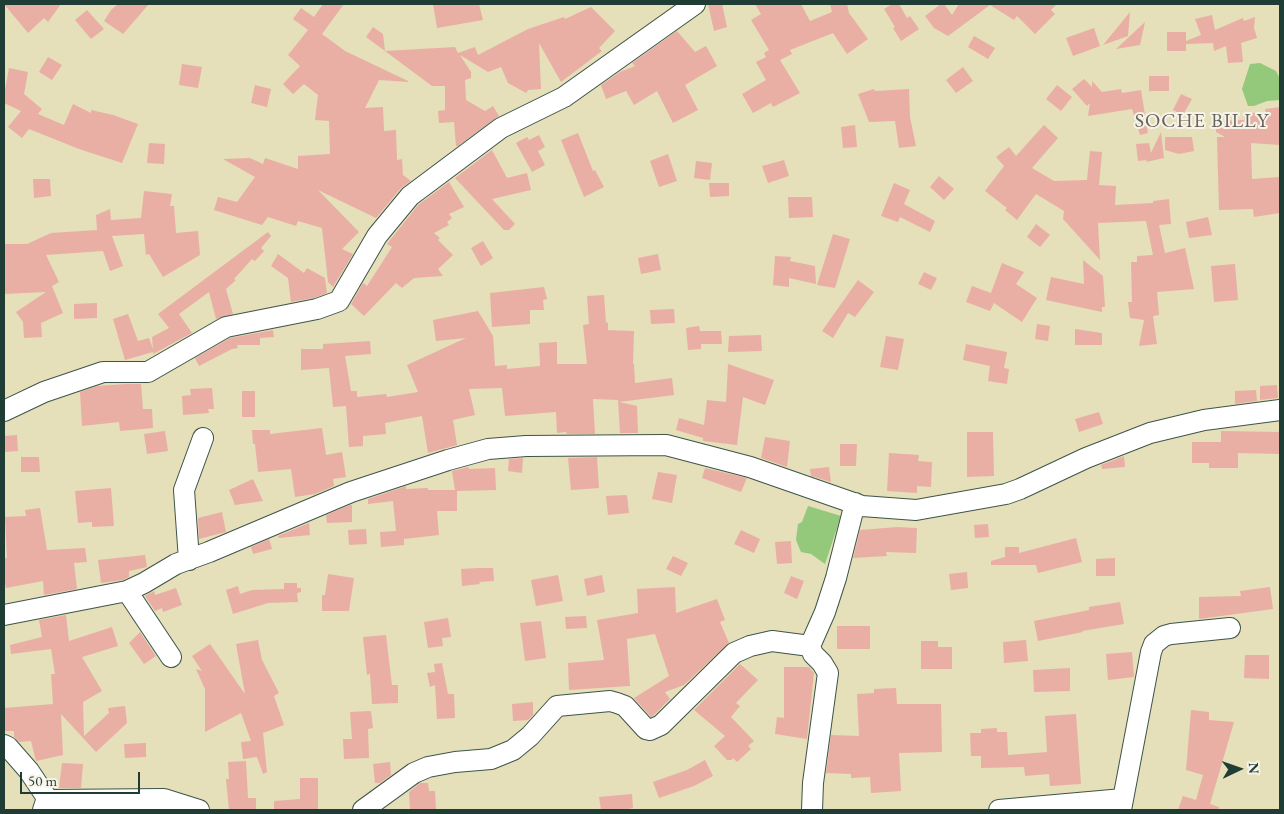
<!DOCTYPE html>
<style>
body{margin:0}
#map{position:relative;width:1284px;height:814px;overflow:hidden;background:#e5dfba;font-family:"EB Garamond",serif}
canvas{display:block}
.frame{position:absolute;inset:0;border:5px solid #1f3d34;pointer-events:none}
.north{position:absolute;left:1214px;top:744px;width:50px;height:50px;-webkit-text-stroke:4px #f7f3e8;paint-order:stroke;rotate:87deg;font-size:14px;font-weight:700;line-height:20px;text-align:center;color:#1f3d34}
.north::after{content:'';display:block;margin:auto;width:18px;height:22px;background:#1f3d34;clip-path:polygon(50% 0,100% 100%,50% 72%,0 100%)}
.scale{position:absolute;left:20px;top:772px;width:120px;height:22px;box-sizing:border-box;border:2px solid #1f3d34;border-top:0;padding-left:6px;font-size:15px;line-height:18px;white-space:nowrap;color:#1f3d34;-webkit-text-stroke:4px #f7f3e8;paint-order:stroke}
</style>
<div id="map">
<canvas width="1284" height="814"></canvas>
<div class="frame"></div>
<div class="north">N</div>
<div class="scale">50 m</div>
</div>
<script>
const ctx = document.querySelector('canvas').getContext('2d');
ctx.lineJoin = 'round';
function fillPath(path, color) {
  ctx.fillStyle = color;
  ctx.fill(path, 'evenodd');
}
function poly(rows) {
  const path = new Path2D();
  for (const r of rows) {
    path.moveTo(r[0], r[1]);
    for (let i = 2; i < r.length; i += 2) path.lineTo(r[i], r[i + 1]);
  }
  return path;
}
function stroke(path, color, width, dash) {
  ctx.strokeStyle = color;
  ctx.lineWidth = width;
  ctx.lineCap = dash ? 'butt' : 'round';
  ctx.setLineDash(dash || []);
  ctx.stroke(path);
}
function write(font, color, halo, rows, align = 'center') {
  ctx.font = font + ' "EB Garamond",serif';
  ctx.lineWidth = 4;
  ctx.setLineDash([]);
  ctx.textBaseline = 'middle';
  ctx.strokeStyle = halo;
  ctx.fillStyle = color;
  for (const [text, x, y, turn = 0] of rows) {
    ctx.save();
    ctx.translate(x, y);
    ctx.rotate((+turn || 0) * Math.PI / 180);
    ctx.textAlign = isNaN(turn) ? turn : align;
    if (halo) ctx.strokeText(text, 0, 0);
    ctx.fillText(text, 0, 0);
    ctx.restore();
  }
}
fillPath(poly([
 [1260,63,1276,71,1280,79,1280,100,1267,101,1254,106,1248,106,1242,89,1250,64],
 [808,506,841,516,825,564,811,554,801,552,796,540,798,524,802,522]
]), '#94c87a');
fillPath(poly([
 [4,4,61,4,48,22,44,18,28,33],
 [118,4,149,4,123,34,104,21,111,10],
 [323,4,344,4,322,34,345,51,408,81,408,82,379,80,365,108,383,107,384,131,396,130,397,160,402,159,403,175,411,181,401,188,376,218,318,190,359,232,342,249,353,254,333,287,328,282,322,228,298,221,296,226,268,217,262,225,214,210,218,197,237,202,255,177,223,159,250,158,263,164,265,158,298,169,298,156,330,154,329,121,315,120,318,95,304,84,293,94,283,84,300,66,288,55,308,30,293,19,301,8,314,17],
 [433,4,479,4,483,20,437,28],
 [708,4,722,4,727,27,714,31],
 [755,4,801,4,810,21,832,12,830,4,847,4,849,13,868,39,847,54,833,33,790,50,792,54,780,60,800,93,773,107,771,103,753,113,742,94,766,80,756,62,766,57,764,53,769,50,751,20,761,14],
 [892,4,899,4,907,18,910,16,919,29,901,41,893,28,895,27,884,9],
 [941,4,944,4,952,15,959,4,1057,4,1051,10,1055,14,1035,34,1017,16,1014,20,990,5,948,36,934,28,925,16],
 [591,7,615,31,599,48,602,51,561,82,539,43,541,89,528,90,526,93,508,83,501,67,488,72,460,55,471,72,471,78,465,80,466,100,485,111,493,106,499,116,458,146,456,146,454,122,439,123,438,111,445,110,445,86,432,86,385,51,455,47,458,53,475,47,478,55,528,29,564,17,565,19],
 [87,10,104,29,91,39,75,20],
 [1130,12,1128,36,1103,45],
 [1212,15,1215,30,1243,18,1244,21,1255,17,1254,28,1257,38,1241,43,1243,62,1228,63,1226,46,1214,51,1213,43,1186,44,1186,51,1167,51,1167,32,1186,32,1186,41,1201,35,1195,19],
 [1145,22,1140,45,1116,49],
 [373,27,383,34,385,51,366,37],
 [1094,28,1100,46,1073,56,1066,38],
 [677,31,695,52,706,46,717,66,685,85,698,110,673,123,657,91,634,105,626,91,606,99,601,85,620,72,635,66,632,63],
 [974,36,995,48,988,59,968,47],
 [48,57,62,65,52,80,39,72],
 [182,64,202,67,198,88,179,85],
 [963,67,973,81,956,93,946,80],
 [9,68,28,72,24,94,42,109,38,114,64,125,73,104,91,113,91,110,113,115,138,124,122,163,79,149,29,129,22,138,8,127,21,111,4,103,4,95],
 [1149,76,1169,76,1169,91,1149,91],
 [1084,79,1092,87,1092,81,1102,92,1121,89,1122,93,1141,90,1148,133,1140,135,1132,109,1088,116,1090,103,1087,106,1072,89],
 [255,85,271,89,267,107,251,103],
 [1057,85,1072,97,1061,111,1046,99],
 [874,89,875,91,909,89,910,117,916,146,899,148,895,121,869,122,858,94],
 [1181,94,1192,99,1183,115,1173,110],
 [1280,107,1280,145,1251,143,1252,179,1280,177,1280,213,1254,217,1253,209,1219,210,1217,137,1225,137,1216,132,1216,121,1244,120,1244,112,1266,114,1265,109],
 [855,125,857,147,843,148,841,127],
 [1044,125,1058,138,1032,168,1054,181,1087,180,1090,151,1102,152,1099,185,1116,186,1115,205,1153,203,1153,201,1169,199,1171,224,1159,225,1165,253,1185,248,1194,289,1157,292,1159,315,1153,316,1157,344,1139,346,1144,320,1130,318,1128,302,1132,302,1131,262,1137,262,1137,256,1153,255,1146,221,1098,223,1100,260,1063,219,1064,211,1036,194,1017,220,1005,210,1007,208,985,191,1004,166,996,157,1009,147,1016,156],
 [1161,132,1164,158,1146,162,1147,160,1138,161,1136,144,1149,143,1151,153],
 [578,133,593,171,595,170,604,187,584,197,561,140],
 [539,135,545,147,538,151,545,165,532,172,516,143,527,137,529,140],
 [1165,137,1192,137,1194,151,1179,154,1165,150],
 [149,143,165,144,164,164,147,163],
 [492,150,507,178,527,173,531,190,492,199,515,224,509,230,504,230,455,178],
 [668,154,677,181,659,187,650,161],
 [784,160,789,176,768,183,762,166],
 [696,161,712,163,710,180,694,178],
 [939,176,954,189,944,200,930,187],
 [33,179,50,179,51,196,34,198],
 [449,182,464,207,449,214,452,218,447,222,449,225,434,233,440,238,438,240,453,255,438,269,443,276,414,278,402,288,396,283,364,316,351,304,363,283,367,286,392,247,387,244,418,205],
 [709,183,729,183,729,196,710,197],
 [894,183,910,190,904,204,935,221,930,232,900,217,898,222,881,216],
 [144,191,172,194,170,206,174,206,176,233,198,231,200,255,163,277,149,254,146,255,144,234,112,236,123,266,110,271,103,251,46,255,59,282,52,286,63,313,41,323,42,337,24,338,23,322,16,312,46,292,4,294,4,244,27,244,51,233,97,230,96,215,110,209,111,220,141,218],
 [788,197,812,197,813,217,789,218],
 [1208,217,1212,235,1189,238,1186,222],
 [1036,224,1050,235,1040,247,1027,237],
 [268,232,271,236,261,248,264,251,255,261,252,259,234,279,236,280,226,289,233,314,216,319,209,292,179,314,192,333,153,354,153,352,125,360,113,319,128,314,138,341,149,338,153,349,152,337,169,328,158,314],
 [833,234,850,239,835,288,817,285],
 [483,241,493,258,481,266,471,248],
 [278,254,304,273,307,268,325,278,327,293,314,298,291,302,288,278,271,266],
 [658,254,661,270,641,274,638,258],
 [775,256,791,257,790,261,815,266,816,284,789,278,789,287,773,285],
 [1083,260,1103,276,1105,307,1102,307,1102,312,1046,300,1051,277,1084,284],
 [1002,263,1024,272,1016,284,1037,298,1022,322,994,303,990,311,966,302,972,286,991,293],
 [1235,264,1238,300,1214,302,1211,266],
 [924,272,937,278,931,290,918,284],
 [858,280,874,292,855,317,848,313,833,338,822,331],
 [544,287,547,299,543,300,544,310,530,310,530,324,492,327,490,293],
 [604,295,606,323,608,322,608,330,634,331,633,364,634,364,635,383,672,378,674,395,619,402,637,406,638,433,620,433,618,400,593,399,595,434,567,434,566,432,557,433,556,412,505,416,502,388,469,389,475,415,453,420,457,445,428,453,422,416,385,423,386,434,363,436,363,446,349,447,346,406,333,407,329,368,301,370,301,349,323,349,323,344,370,341,371,354,345,356,351,391,357,391,357,397,386,394,387,397,418,392,407,365,466,338,436,341,433,320,478,311,493,336,495,366,507,365,507,369,540,366,539,343,557,342,557,364,587,364,583,325,589,324,587,296],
 [97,303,97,318,74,319,74,304],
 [674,309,675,323,651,324,650,310],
 [1037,324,1050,326,1048,341,1035,339],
 [699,326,700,331,721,331,722,344,701,344,701,349,688,350,686,328],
 [1075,329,1102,333,1102,345,1075,345],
 [273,330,274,337,260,338,260,345,237,345,238,348,232,349,199,366,195,358,230,338],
 [761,335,762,351,728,352,729,336],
 [886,336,904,339,898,370,880,367],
 [966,344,1007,352,1004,368,1009,369,1007,384,988,381,990,366,963,360],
 [728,364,774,380,765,405,743,397,737,445,703,441,703,438,676,430,679,418,704,425,707,400,726,402],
 [126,384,141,384,143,409,152,409,153,428,120,431,119,422,82,426,80,392,97,386],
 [1277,385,1278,398,1260,400,1260,386],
 [212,388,214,409,208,409,209,413,183,415,182,396,191,395,190,389],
 [1256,390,1257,401,1235,404,1235,391],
 [242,391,255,391,255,417,242,417],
 [1099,412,1103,424,1079,432,1075,419],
 [322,428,326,455,342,452,346,477,333,479,334,486,315,494,295,497,291,469,258,472,255,444,253,444,252,430,270,430,270,434],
 [165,431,168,451,147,454,144,434],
 [1221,431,1280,432,1280,454,1238,453,1238,468,1209,468,1209,463,1192,463,1192,442,1221,442],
 [967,432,993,432,994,476,967,477],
 [17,435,18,451,4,452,4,436],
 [765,437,790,441,787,467,761,458],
 [840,444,857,444,856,466,840,466],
 [889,453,919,455,918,461,932,462,931,487,917,486,917,493,887,491],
 [1124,456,1125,467,1102,469,1101,465],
 [21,457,39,457,40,472,21,472],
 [597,457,599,488,571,490,568,458],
 [523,458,522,473,508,471,509,459],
 [468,467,469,469,495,468,496,490,457,491,457,511,437,511,439,535,404,539,404,545,381,547,380,532,396,531,393,501,368,504,368,499,406,486,406,489,428,488,428,490,455,490,452,471],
 [829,467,831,482,811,476,810,469],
 [705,468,747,478,741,492,702,478],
 [658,472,677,475,672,503,652,499],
 [253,479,263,501,235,505,229,490],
 [111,488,114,526,92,527,92,522,78,523,75,491],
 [627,495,629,513,608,515,606,496],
 [350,505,352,505,352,522,327,523,326,515],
 [40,508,47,550,85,548,87,562,74,563,77,589,44,595,43,581,6,588,4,577,4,558,7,558,5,517,26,516,25,510],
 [222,512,226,532,199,539,198,518],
 [309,523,310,535,279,538,278,536],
 [988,524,989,537,975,538,974,525],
 [897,527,917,528,916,553,886,552,887,556,853,558,860,530],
 [366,529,367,544,349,545,348,530],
 [741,530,760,539,754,553,734,544],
 [1076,538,1082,562,1038,573,1036,565,991,565,991,561,1005,557,1005,547,1019,547,1019,553],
 [269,539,272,549,253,554,251,547],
 [791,541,792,563,777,564,775,542],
 [145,555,147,567,129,571,129,577,123,580,101,583,98,560],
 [673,556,688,563,681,576,666,569],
 [1115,558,1115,576,1096,576,1096,559],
 [478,568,493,568,494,581,479,582,480,584,462,586,461,569],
 [967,572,968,588,951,590,949,574],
 [328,574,354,578,349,611,322,611,322,595,325,595],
 [558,575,563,601,536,606,531,580],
 [602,575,605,592,587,596,584,579],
 [791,576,804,581,797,599,784,593],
 [284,583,297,583,297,588,301,588,301,592,297,593,298,602,268,603,233,614,226,590,238,586,240,594,252,590,284,589],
 [675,587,676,613,717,599,725,620,720,622,729,643,684,685,665,692,670,699,654,715,651,717,634,698,669,676,655,634,627,639,630,686,569,690,568,663,604,660,597,620,638,613,637,589],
 [1270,587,1273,609,1199,619,1199,597,1241,596,1240,591],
 [176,588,182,605,163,612,162,608,155,611,145,596,154,591,155,595],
 [1120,602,1124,624,1082,631,1083,632,1038,641,1034,621,1089,610,1089,607],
 [66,615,69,641,112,627,118,646,82,657,102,691,83,702,84,736,109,713,108,708,125,706,127,723,96,752,61,714,63,755,36,761,31,741,19,742,14,737,14,731,4,731,4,708,53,704,51,674,55,674,51,649,11,654,10,645,42,637,39,620],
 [586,616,587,628,566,629,565,617],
 [448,618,451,637,442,638,443,646,428,648,424,622],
 [541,621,546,658,525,661,520,623],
 [837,626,870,626,870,649,837,649],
 [140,632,156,656,144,664,129,643],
 [386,635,392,685,398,685,398,703,372,704,370,674,367,675,363,637],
 [258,640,262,660,279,693,274,696,284,725,263,733,267,772,263,774,257,757,243,759,241,742,251,741,241,713,205,732,205,689,196,669,202,671,192,656,210,644,245,694,236,644],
 [1026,640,1028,661,1004,663,1003,642],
 [921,641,938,641,938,647,952,647,952,669,921,669],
 [1132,652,1134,677,1108,680,1106,654],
 [1245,655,1269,655,1269,679,1244,678],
 [442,663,448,694,454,694,455,718,437,719,435,685,430,687,427,673,435,672,434,664],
 [740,664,758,680,736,703,740,706,731,717,754,741,748,746,751,749,737,762,733,758,732,760,727,760,714,746,725,736,694,710],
 [784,667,809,667,814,673,807,739,775,734,777,717,784,718],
 [1070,668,1070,691,1034,692,1033,670],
 [896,688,897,704,941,704,942,752,899,753,901,791,871,793,870,777,851,778,851,774,826,773,831,735,859,736,857,694,874,693,874,689],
 [533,702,533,715,528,720,513,721,512,704],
 [1191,710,1209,712,1209,720,1234,722,1210,804,1219,807,1219,810,1178,810,1183,796,1196,800,1203,775,1186,770],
 [371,711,373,728,368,729,369,758,344,759,343,739,352,739,350,712],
 [1076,714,1081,784,1050,786,1049,774,1025,776,1024,767,981,768,981,756,971,756,970,733,981,733,981,729,997,728,997,732,1007,732,1008,755,1047,752,1045,716],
 [146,743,146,757,125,758,124,744],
 [705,760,713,776,694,786,659,798,653,782,687,770],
 [246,761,248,798,256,798,256,810,229,810,226,779,229,779,228,762],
 [390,762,391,775,380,783,375,783,373,764],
 [62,763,83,764,81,788,59,788],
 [300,778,318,778,318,810,274,810,274,801,300,799],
 [420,783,428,783,429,791,435,791,436,810,410,810,409,792],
 [632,794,633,808,628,809,628,810,601,810,599,797]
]), '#e9afa5');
const minor = poly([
 [4,411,44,392,103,372,148,372,226,327,317,309,339,301,377,236,410,196,501,128,564,97,695,4],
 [189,560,184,490,203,438],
 [127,591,171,657],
 [4,615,127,591,144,583,176,564,209,552,351,492,448,460,488,449,526,446,666,445,750,467,862,506,916,510,1006,494,1020,489,1086,458,1150,433,1204,420,1280,410],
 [4,745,8,747,29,771,47,798],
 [43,810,47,798,52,800,164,799,199,810],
 [363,810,414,773,428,767,455,762,491,759,513,750,530,736,557,706,610,701,617,703,625,706,646,729,650,730,661,725,734,653,750,646,772,641,810,646],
 [812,810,813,783,828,673,822,663,813,654,810,646,825,612,836,578,855,503],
 [999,810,1123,799],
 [1121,810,1151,652,1154,644,1164,636,1171,634,1230,628]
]);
stroke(minor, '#3d5548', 22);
stroke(minor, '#fff', 20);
ctx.letterSpacing = '1px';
write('20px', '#66655c', '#f7f3e8', [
 ["SOCHE BILLY",1202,122]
]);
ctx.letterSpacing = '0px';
</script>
